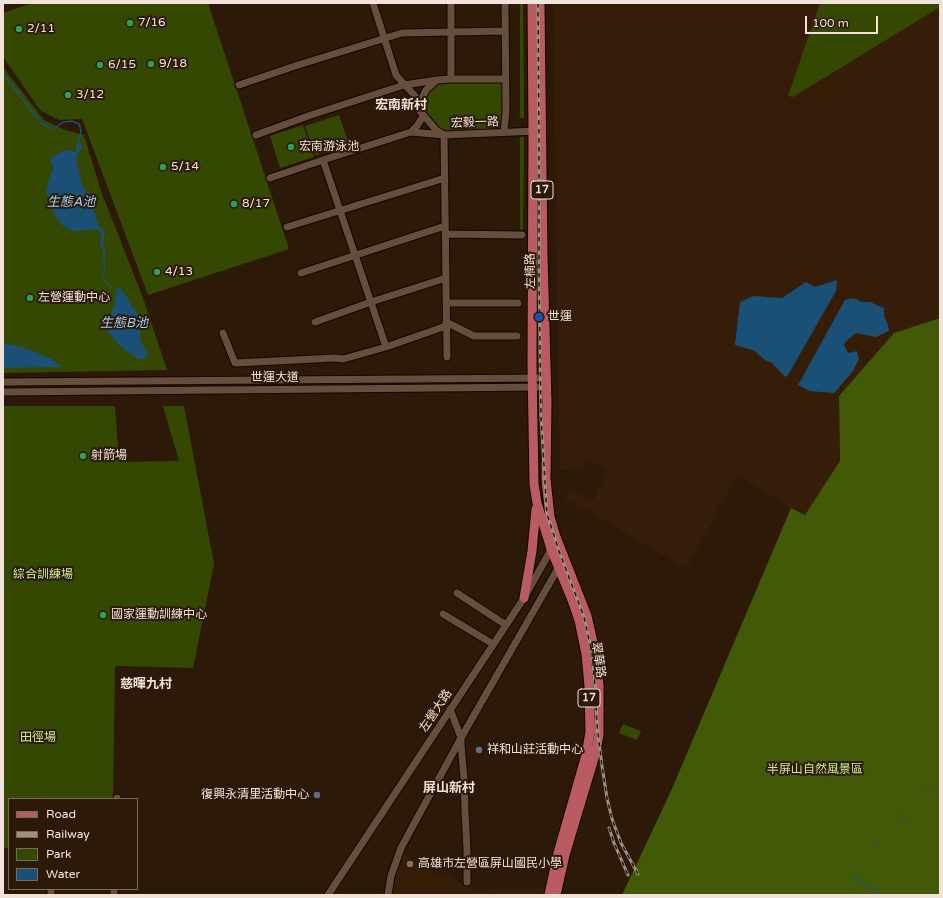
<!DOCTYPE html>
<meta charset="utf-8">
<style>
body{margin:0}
#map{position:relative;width:943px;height:898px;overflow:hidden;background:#2c1908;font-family:"Varela Round",sans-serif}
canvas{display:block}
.frame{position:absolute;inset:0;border:4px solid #f1e3d9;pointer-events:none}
.legend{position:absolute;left:8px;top:798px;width:130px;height:92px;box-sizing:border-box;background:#2c1908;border:1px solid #7b6a5c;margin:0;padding:5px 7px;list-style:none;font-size:12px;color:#f1e3d9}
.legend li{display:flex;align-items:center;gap:8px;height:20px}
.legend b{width:20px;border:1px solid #7b6a5c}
.scale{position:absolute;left:805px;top:16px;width:73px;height:18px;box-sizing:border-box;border:2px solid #f1e3d9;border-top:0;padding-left:5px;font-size:12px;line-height:14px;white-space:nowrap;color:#f1e3d9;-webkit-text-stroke:3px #2c1908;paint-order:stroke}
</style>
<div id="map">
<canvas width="943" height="898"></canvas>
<div class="frame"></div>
<ul class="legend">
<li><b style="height:5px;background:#ba5c5f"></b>Road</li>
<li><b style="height:5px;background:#a09083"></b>Railway</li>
<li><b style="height:11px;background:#354801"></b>Park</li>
<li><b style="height:11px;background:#1a5075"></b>Water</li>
</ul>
<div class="scale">100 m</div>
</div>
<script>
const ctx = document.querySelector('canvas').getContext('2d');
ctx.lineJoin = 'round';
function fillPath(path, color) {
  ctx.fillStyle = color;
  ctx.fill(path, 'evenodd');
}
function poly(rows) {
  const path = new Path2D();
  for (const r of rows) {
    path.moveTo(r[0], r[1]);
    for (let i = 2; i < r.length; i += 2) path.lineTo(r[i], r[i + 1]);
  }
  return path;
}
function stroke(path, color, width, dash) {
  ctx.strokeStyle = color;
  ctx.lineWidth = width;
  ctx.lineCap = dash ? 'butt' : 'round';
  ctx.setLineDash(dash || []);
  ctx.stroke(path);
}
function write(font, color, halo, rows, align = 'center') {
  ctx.font = font + ' "Varela Round","Noto Sans TC",sans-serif';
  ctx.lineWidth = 4;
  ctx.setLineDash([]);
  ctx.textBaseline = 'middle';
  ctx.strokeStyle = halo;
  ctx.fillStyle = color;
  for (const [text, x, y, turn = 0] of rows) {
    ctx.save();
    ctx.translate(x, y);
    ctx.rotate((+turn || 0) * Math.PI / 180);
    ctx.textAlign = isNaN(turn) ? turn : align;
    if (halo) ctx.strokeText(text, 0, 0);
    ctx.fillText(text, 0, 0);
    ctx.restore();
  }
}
fillPath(poly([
 [553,3,940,3,940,318,894,333,839,396,840,461,805,515,791,508,737,475,687,569,584,509,565,500,571,490,593,501,608,470,587,460,583,469,560,470],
 [404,854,437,875,450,876,473,890,546,888,544,895,391,895,392,885]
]), '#361d07');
fillPath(poly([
 [32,3,208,3,289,249,148,295,82,119,59,120,41,111,3,57,3,13],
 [520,3,523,3,524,118,520,118],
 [820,3,940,3,940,7,793,97,788,96],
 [3,67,44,120,65,130,84,135,101,191,143,298,167,370,3,373],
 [503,82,504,107,502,129,445,131,437,127,424,113,422,103,429,92,439,83],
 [339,115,349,144,315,155,305,126],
 [303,125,314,157,280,168,270,136],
 [520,137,524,137,523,230,520,229],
 [3,406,115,406,119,462,179,461,163,406,184,406,214,564,193,668,115,666,113,799,9,799,9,848,3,848],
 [623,724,641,731,637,740,619,733]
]), '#354801');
fillPath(poly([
 [940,318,940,895,622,895,671,791,791,508,805,515,840,461,839,396,894,333]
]), '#425908');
fillPath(poly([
 [79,142,81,143,82,148,78,153,76,157,81,181,83,187,89,194,99,226,102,228,104,231,104,236,103,244,105,250,105,271,103,276,103,277,107,282,117,290,119,288,121,289,123,293,127,296,132,307,141,318,140,340,146,350,147,355,146,357,144,359,139,359,127,352,117,343,108,331,107,326,108,319,114,307,115,295,117,291,105,282,102,277,104,272,103,250,100,246,101,238,101,234,100,231,95,229,88,230,72,231,63,226,57,218,52,209,46,191,50,176,53,170,52,163,50,160,49,159,59,153,68,150,74,152,76,151,77,144],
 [837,280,836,291,788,375,785,377,772,363,765,360,755,351,735,345,740,302,753,296,782,298,806,282,815,287],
 [854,298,861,302,870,302,884,308,884,316,888,325,889,331,876,337,856,333,846,341,844,345,848,353,857,351,859,359,853,371,834,393,809,391,798,385,845,300,848,299],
 [3,343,25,348,50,358,63,367,3,368]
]), '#1a5075');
stroke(poly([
 [3,74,41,123,50,128,55,128,63,122,72,121,79,124,81,131,79,142],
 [927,788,929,790],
 [902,816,904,818],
 [877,843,879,845],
 [852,875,880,895]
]), '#1a5075', 1.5);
const minor = poly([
 [373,3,396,75,415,96,419,104,420,111,436,130,444,135,537,131],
 [451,3,451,79],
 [239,85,295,66,402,33,505,31],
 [419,104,426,90,437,80],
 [411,132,444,135,447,357],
 [504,132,506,110,505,3],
 [256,135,311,115,404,85,437,80,451,79,505,79],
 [323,160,386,347],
 [270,178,323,160,411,132,417,126,423,116],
 [287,227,445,178],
 [445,234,522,235],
 [301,273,445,226],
 [446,303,518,303],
 [315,322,371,302,446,278],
 [446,322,474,336,517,336],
 [223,333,235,363,335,358,343,359,386,347,446,326],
 [3,382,546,378],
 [3,392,546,387],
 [457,593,506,625],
 [443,614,493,644],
 [450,709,461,738,461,744,464,778,465,811,467,850,467,882],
 [117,799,117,798],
 [51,895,51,889],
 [114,895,114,889],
 [328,895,524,598,553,546],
 [388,895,391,876,401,848,415,822,461,738,560,565]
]);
const major = poly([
 [532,3,533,132,532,364,534,484,537,503,551,549,572,600,579,620,586,654,589,686,590,732,586,755,558,853,549,895],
 [540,3,543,254,547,402,546,479,550,517,556,537,587,616,595,651,599,685,599,735,595,755,565,855,556,895],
 [524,598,532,551,536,509]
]);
stroke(minor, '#140400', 9);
stroke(major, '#140400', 11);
stroke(minor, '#664e3c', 7);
stroke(major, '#ba5c5f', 9);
const rail = poly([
 [538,3,539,147,539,280,541,417,547,514,559,551,584,617,592,653,595,686,597,725,602,766,607,798,612,819,621,843,638,874],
 [609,828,614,843,628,875]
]);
stroke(rail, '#a09083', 3);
stroke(rail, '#2c1908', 1.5, [4.5]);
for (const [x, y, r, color] of [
 [130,23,4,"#2e9e5b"],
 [19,29,4,"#2e9e5b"],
 [151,64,4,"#2e9e5b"],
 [100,65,4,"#2e9e5b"],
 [68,95,4,"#2e9e5b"],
 [291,147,4,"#2e9e5b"],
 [163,167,4,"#2e9e5b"],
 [234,204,4,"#2e9e5b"],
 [157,272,4,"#2e9e5b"],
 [30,298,4,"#2e9e5b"],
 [539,317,5,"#1a4fb4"],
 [83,456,4,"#2e9e5b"],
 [103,615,4,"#2e9e5b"],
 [479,750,4,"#5c6f8a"],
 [317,795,4,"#5c6f8a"],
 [410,864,4,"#8d6e63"]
]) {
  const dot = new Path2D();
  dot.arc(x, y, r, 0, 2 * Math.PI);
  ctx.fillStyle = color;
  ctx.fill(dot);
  stroke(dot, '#2c1908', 1.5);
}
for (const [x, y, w] of [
 [542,190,22],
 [589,698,22]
]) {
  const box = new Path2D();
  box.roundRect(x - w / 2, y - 9, w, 18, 3);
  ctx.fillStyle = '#2c1908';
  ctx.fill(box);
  stroke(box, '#f1e3d9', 1);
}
write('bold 11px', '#f1e3d9', null, [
 ["17",542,190],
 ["17",589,698]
]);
write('12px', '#f1e3d9', '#2c1908', [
 ["7/16",138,23],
 ["2/11",27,29],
 ["9/18",159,64],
 ["6/15",108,65],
 ["3/12",76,95],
 ["宏南游泳池",299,147],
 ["5/14",171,167],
 ["8/17",242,204],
 ["4/13",165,272],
 ["左營運動中心",38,298],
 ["世運",548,317],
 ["射箭場",91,456],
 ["國家運動訓練中心",111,615],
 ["祥和山莊活動中心",487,750],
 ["復興永清里活動中心",309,795,"right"],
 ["高雄市左營區屏山國民小學",418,864]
], 'left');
write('12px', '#f1e3d9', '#2c1908', [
 ["宏毅一路",475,123,-2],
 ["左楠路",531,271,-91],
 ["世運大道",275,378],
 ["翠華路",598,660,82],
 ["左營大路",436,711,-56]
]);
write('12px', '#caef8a', '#2c1908', [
 ["綜合訓練場",43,575],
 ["田徑場",38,738],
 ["半屏山自然風景區",815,770]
]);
write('bold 13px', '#f1e3d9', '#2c1908', [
 ["宏南新村",401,106],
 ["慈暉九村",146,685],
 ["屏山新村",449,789]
]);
write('italic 13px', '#9ed3fd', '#2c1908', [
 ["生態A池",71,203],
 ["生態B池",124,324]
]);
</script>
